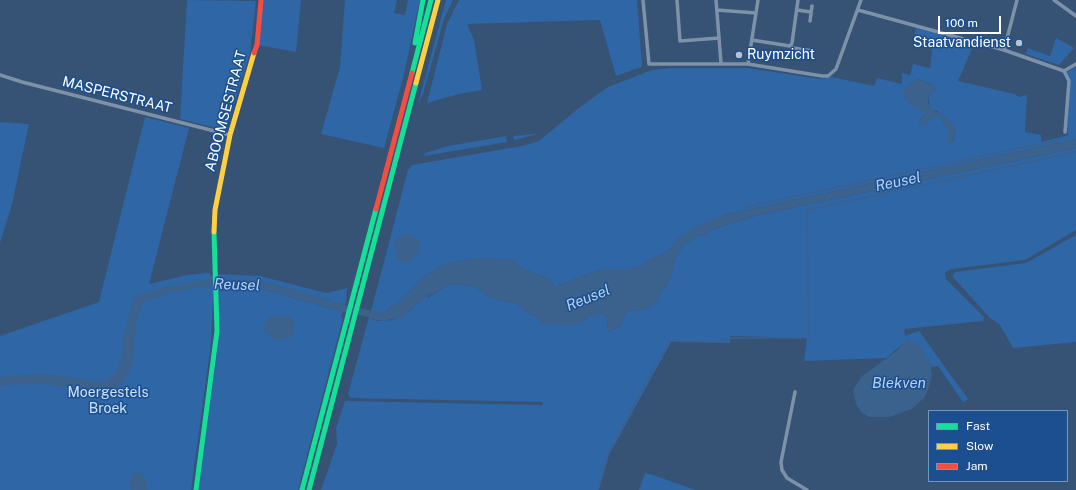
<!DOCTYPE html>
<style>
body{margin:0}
#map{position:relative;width:1076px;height:490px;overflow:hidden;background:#365274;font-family:"Public Sans",sans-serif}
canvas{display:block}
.legend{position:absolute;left:928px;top:410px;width:140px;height:72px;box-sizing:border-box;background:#1b4f8f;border:1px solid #7695bc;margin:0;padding:5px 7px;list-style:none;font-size:12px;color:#fff}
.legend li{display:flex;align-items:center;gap:8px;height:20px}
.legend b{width:20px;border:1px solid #7695bc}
.scale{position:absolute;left:938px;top:16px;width:63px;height:18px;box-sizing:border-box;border:2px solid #fff;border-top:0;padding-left:5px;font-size:12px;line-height:14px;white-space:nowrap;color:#fff;-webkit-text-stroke:3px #1b4f8f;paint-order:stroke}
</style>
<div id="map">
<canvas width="1076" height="490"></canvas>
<ul class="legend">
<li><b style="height:5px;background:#16e098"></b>Fast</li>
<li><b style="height:5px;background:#ffcf43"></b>Slow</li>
<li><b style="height:5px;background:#f24e42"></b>Jam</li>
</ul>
<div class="scale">100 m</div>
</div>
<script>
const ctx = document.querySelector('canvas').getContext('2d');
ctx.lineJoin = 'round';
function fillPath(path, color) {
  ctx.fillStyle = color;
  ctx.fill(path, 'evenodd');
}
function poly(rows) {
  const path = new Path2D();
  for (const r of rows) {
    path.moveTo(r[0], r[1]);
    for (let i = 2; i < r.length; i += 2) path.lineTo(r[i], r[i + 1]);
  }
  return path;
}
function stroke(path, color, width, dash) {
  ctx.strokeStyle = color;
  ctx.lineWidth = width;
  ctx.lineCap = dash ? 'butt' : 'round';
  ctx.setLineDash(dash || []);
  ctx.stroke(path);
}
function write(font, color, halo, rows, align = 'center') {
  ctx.font = font + ' "Public Sans",sans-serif';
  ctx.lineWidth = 3;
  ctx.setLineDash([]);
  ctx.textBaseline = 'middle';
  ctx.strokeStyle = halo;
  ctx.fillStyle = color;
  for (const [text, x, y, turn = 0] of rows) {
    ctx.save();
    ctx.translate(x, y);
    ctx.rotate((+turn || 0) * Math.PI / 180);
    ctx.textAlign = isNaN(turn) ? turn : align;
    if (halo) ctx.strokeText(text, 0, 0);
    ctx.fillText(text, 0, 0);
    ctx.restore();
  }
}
fillPath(poly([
 [187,0,256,1,250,53,227,127,224,130,180,119],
 [263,0,301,0,296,52,258,45],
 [345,0,397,0,394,13,405,15,408,0,420,0,404,74,384,148,321,134,340,67],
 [446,0,453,0,444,19,423,94,418,104],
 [459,0,637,0,642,67,616,76,600,20,467,24,474,40,482,90,459,94,427,103,447,24],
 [916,28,974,44,958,81,1015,94,1019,97,1027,95,1025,132,1041,135,1041,142,1068,135,1067,126,1070,84,1066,73,1076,67,1076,139,724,215,679,238,671,248,662,255,655,257,639,267,629,269,602,269,554,287,551,280,517,266,515,260,470,259,448,263,426,275,397,304,392,304,388,311,381,313,371,311,408,170,412,165,522,146,539,141,580,107,608,87,652,70,671,68,747,68,820,79,832,77,874,86,877,78,902,84,902,73,910,75,913,64,930,68,932,50,927,45,926,38,915,34],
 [917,79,932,84,935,90,928,95,930,107,931,110,938,111,956,132,952,142,948,142,948,130,941,118,931,118,923,126,919,122,925,112,905,87],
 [1056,38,1074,48,1059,65,1026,54,1028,48,1050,56],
 [145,117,189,128,149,284,187,275,206,273,210,273,210,276,214,275,211,344,191,490,0,490,0,336,99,302],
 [0,122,29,124,12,204,0,243],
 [539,134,514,140,513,136,535,134],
 [506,136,507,142,424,156,425,153,448,146],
 [1076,148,1076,230,1025,260,952,269,945,272,946,279,984,317,983,321,904,329,905,336,919,331,968,399,963,402,938,366,931,367,930,362,908,340,886,358,804,361,807,338,730,336,730,343,671,342,609,455,599,490,321,490,337,444,336,428,345,401,543,405,543,402,350,398,348,394,349,390,369,317,370,319,378,321,392,320,409,312,430,292,431,293,427,296,428,298,448,285,461,284,477,288,489,297,518,304,529,314,536,316,541,322,547,324,581,323,589,316,602,313,607,317,608,332,619,327,622,323,626,311,641,310,652,306,657,301,660,293,668,283,673,271,673,264,677,255,684,245,697,236,705,235,710,230,758,215],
 [1076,235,1076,342,1013,348,1000,325,990,318,952,276,955,272,1026,263],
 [217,274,260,276,326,293,347,288,346,302,345,305,259,281,217,279],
 [217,286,258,288,343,312,341,317,343,318,298,490,198,490,216,360,218,337],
 [645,473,650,474,696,490,639,490]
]), '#2f66a5');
fillPath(poly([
 [917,79,936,86,935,90,928,95,928,102,931,110,943,114,954,126,956,132,951,143,948,142,948,130,941,118,931,118,923,126,919,126,919,122,924,114,924,111,911,106,903,95,905,87],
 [1076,139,1076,148,758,215,710,230,705,235,697,236,684,245,677,255,673,264,673,271,668,283,660,293,658,301,652,306,641,310,626,311,622,323,619,327,608,332,607,317,602,313,589,316,581,323,572,325,547,324,541,322,536,316,529,314,518,304,489,297,477,288,461,284,448,285,425,299,431,293,430,292,400,320,396,318,384,321,369,319,369,317,343,312,258,288,212,286,180,291,144,301,136,321,133,359,130,369,122,383,115,389,90,390,42,384,4,385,0,387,0,378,5,376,48,374,103,382,110,378,115,373,122,357,123,340,133,300,139,295,165,287,211,279,249,279,288,288,345,305,381,313,388,311,392,304,397,304,426,275,436,269,448,263,470,259,488,258,515,260,517,266,551,280,554,287,602,269,629,269,639,267,655,257,662,255,671,248,679,238,694,228,724,215],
 [402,235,411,235,420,242,420,250,413,259,404,263,398,260,395,248,396,239],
 [278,315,289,316,294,321,295,328,291,337,281,340,273,339,264,331,265,324,270,317],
 [905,341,912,341,919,345,930,362,932,376,928,390,924,398,912,409,889,417,869,417,861,412,856,404,853,390,862,376,898,350],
 [135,472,142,474,146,480,147,490,132,490,129,486,132,475]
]), '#3b618d');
stroke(poly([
 [745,207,1062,139],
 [731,338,801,338],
 [809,339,807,210,1076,152],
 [598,490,609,452,669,341,730,341]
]), '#3b618d', 1.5);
stroke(poly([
 [643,0,649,64,748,64,822,76,828,76,836,69,861,0],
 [677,0,680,41,719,38],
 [716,0,721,63],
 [1054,0,1076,16],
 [717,10,756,13],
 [797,10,811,12],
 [858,10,1004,50,1064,71],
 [810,21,812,6],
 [752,40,790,46,792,43,798,0],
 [790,46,793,48,813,51],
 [1004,50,1017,0],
 [748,64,758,0],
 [1064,71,1069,81,1065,132],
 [1064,71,1076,64],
 [0,75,22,82,230,135],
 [795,392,781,462,782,470,787,478,807,490]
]), '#7d92a8', 3.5);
stroke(poly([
 [415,43,423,0],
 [412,73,431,0],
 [196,490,217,331,214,232],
 [302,490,376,209],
 [309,490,416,83]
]), '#16e098', 5);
stroke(poly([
 [416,83,438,0],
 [214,232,215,210,230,135,254,53]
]), '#ffcf43', 5);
stroke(poly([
 [254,53,257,45,261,0],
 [376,209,412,73]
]), '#f24e42', 5);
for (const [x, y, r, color] of [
 [1019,43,4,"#b9c2ce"],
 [739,55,4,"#b9c2ce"]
]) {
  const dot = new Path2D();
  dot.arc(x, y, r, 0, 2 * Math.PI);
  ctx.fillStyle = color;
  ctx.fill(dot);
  stroke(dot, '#1b4f8f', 1.5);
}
write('14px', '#fff', '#1b4f8f', [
 ["Staatvandienst",1011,43],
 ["Ruymzicht",747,55,"left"]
], 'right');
write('14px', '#fff', '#1b4f8f', [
 ["MASPERSTRAAT",117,95,14],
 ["ABOOMSESTRAAT",226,111,-75]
]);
write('14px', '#cfe3fa', '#1b4f8f', [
 ["Moergestels",108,393],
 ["Broek",108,409]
]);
write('italic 15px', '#b5d3f5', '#1b4f8f', [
 ["Reusel",898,182,-12],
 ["Reusel",237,285,2],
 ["Reusel",588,298,-22],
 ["Blekven",899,383]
]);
</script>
